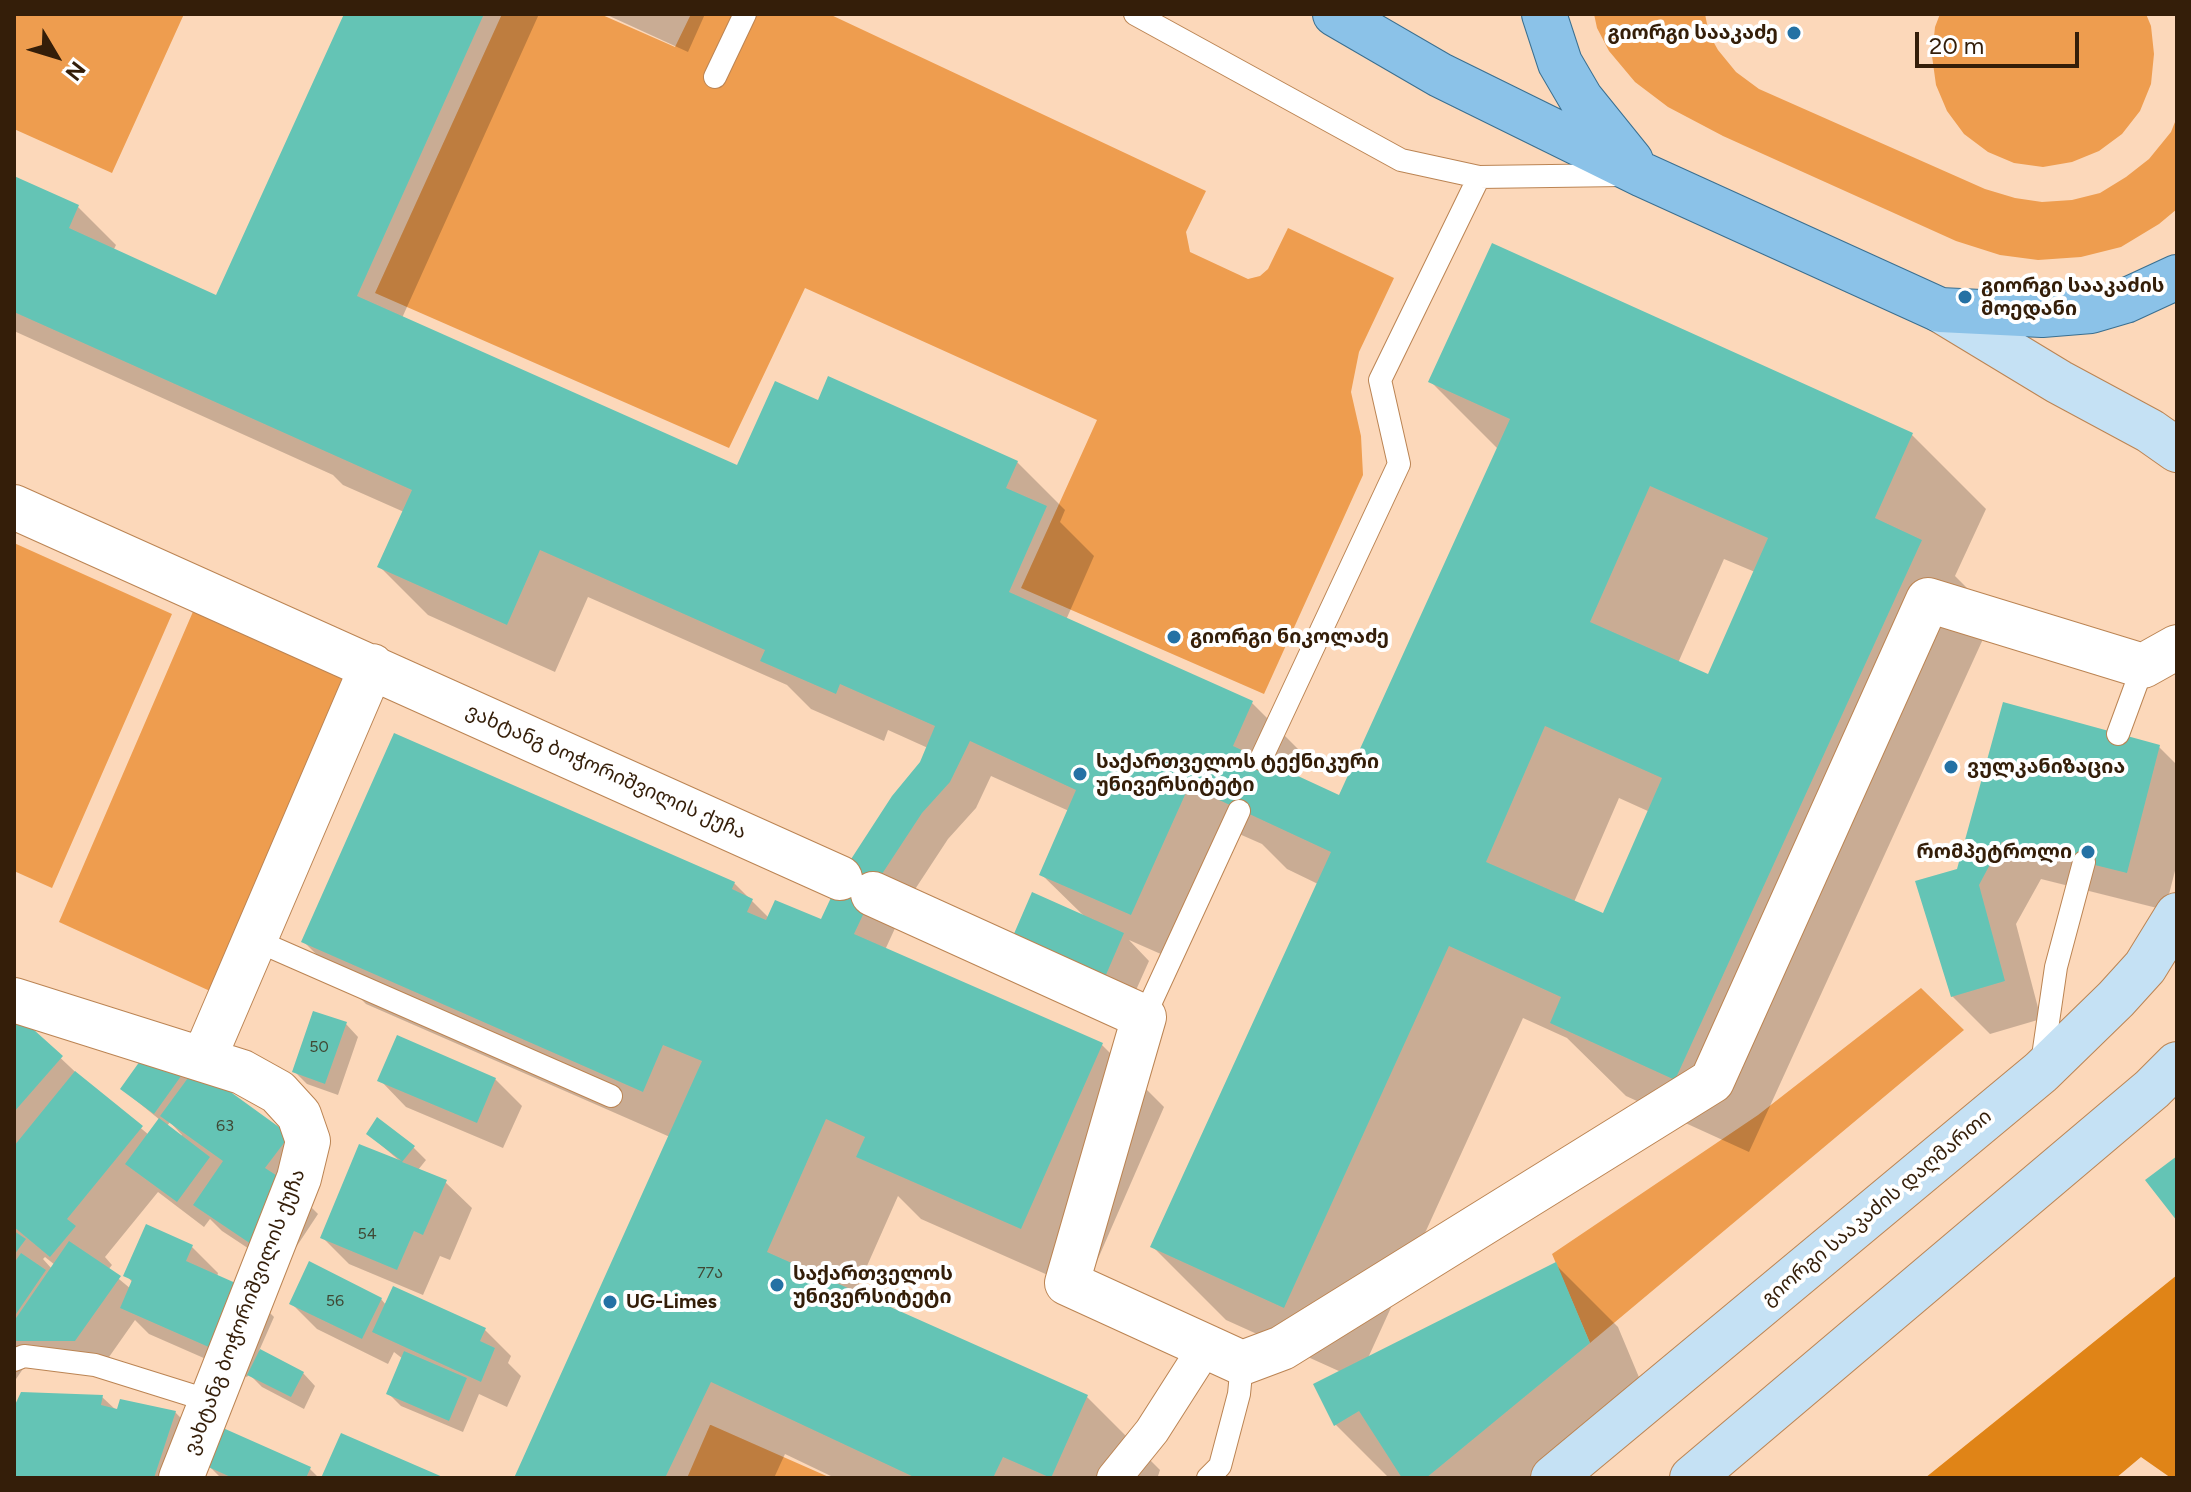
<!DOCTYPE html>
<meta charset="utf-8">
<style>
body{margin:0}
#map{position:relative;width:2191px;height:1492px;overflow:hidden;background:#fcd8ba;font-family:Figtree,sans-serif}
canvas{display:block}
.frame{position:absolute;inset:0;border:16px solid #341e09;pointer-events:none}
.north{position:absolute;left:16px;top:16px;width:80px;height:80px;-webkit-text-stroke:6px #fff;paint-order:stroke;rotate:128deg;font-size:22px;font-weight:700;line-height:32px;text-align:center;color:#341e09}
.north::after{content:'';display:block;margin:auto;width:28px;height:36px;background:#341e09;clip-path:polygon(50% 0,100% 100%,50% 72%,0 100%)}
.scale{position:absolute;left:1915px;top:32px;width:164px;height:36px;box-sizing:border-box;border:4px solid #341e09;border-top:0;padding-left:10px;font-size:24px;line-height:28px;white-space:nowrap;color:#341e09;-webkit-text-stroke:6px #fff;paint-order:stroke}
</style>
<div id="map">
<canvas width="2191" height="1492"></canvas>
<div class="frame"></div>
<div class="north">N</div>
<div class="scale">20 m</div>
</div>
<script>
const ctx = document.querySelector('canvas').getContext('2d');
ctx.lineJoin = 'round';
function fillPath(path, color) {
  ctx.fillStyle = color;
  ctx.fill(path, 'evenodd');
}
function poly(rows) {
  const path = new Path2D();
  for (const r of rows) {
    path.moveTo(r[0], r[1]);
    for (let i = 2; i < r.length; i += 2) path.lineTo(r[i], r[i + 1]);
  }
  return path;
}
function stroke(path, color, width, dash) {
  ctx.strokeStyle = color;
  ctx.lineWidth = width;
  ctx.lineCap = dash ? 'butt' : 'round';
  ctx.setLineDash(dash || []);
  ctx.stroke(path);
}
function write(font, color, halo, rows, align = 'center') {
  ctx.font = font + ' Figtree,"Noto Sans Georgian",sans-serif';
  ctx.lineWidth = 8;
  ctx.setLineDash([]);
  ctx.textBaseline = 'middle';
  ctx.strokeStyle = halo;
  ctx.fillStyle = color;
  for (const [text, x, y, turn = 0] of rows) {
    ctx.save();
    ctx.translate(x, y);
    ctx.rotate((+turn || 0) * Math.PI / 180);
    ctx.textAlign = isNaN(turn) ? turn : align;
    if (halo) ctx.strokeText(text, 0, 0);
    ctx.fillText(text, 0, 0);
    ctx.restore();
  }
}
fillPath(poly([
 [14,14,184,14,112,173,14,129],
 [502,14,600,14,675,47,691,14,829,14,1206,191,1186,232,1190,252,1248,279,1260,276,1268,269,1288,228,1394,278,1359,352,1351,392,1361,436,1363,475,1264,694,1021,588,1097,420,805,288,729,448,375,293],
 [1594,14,1705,14,1709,34,1718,50,1736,72,1759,89,1985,189,2015,198,2042,202,2072,200,2100,193,2126,177,2149,159,2171,132,2177,117,2177,209,2159,224,2121,247,2081,257,2038,260,2000,255,1956,241,1723,136,1668,107,1635,82,1609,51,1597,28],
 [1940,14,2146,14,2151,26,2154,54,2151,84,2140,111,2122,134,2099,151,2072,162,2043,167,2014,163,1988,152,1964,134,1947,111,1936,85,1932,56,1935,27],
 [14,543,172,614,52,888,14,871],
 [195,607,349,674,210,991,59,922],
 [1921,988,1964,1030,1590,1343,1552,1254,1758,1115],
 [710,1425,711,1425,831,1478,687,1478]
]), '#ee9d4f');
fillPath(poly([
 [2177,1275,2177,1478,2171,1478,2141,1457,2116,1478,1925,1478]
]), '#e08417');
fillPath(poly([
 [346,14,539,14,402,318,738,468,819,402,1017,462,1065,510,1060,522,1094,556,1066,620,1252,703,1300,751,1290,774,1340,798,1499,450,1431,382,1493,245,1912,435,1986,509,1955,576,1994,615,1749,1152,1626,1096,1567,1038,1523,1018,1368,1358,1556,1265,1618,1327,1651,1406,1565,1478,1389,1478,1336,1425,1341,1372,1226,1320,1153,1247,1318,884,1287,869,1262,844,1237,833,1179,962,1129,940,1149,961,1128,1008,1039,969,1084,916,1041,874,1069,811,991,776,976,808,948,839,908,900,885,950,1102,1045,1164,1107,1084,1291,921,1219,898,1196,855,1293,1087,1397,1160,1470,1158,1476,1161,1478,835,1478,785,1454,774,1478,515,1478,670,1137,366,1004,303,941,734,883,769,918,831,926,928,748,888,730,884,741,811,709,787,685,588,597,555,672,428,615,380,567,404,512,343,485,333,475,14,331,14,178,78,207,116,245,113,251,217,298],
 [1724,559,1755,572,1709,677,1678,663],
 [1619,798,1650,812,1604,915,1574,902],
 [605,14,705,14,688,52],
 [2004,704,2159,747,2177,765,2177,863,2165,910,2041,879,2016,924,2041,1019,1990,1034,1952,996,1958,871],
 [14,1014,88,1084,149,1135,160,1120,122,1089,183,1074,189,1080,288,1137,294,1190,318,1214,281,1270,222,1231,210,1219,204,1227,158,1192,105,1257,112,1265,108,1270,131,1289,133,1283,126,1275,192,1247,218,1273,217,1277,248,1291,274,1317,259,1351,303,1373,315,1386,304,1409,262,1387,249,1374,247,1377,149,1334,135,1320,102,1367,27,1363,14,1382],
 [170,1122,182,1135,181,1137,167,1126],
 [45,1257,55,1265,52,1269,43,1259],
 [346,1024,358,1037,338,1095,307,1084,294,1071],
 [495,1079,522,1106,503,1148,406,1107,380,1080],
 [368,1134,413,1147,426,1160,418,1170,445,1182,472,1208,450,1260,440,1256,423,1295,349,1264,323,1238,401,1162],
 [381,1299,386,1305,485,1330,511,1356,508,1363,521,1376,507,1407,479,1394,463,1432,401,1406,388,1393,403,1359,394,1352,388,1364,317,1329,291,1303],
 [102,1397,116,1410,175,1412,201,1439,189,1478,14,1478,14,1411],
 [208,1465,310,1469,319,1478,221,1478]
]), '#0003');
fillPath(poly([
 [344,14,484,14,357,296,737,465,775,381,818,400,828,376,1018,461,1006,488,1047,506,1009,592,1253,701,1233,746,1339,795,1510,419,1428,382,1492,243,1913,433,1875,518,1922,540,1675,1080,1550,1023,1561,997,1449,946,1284,1308,1150,1247,1331,852,1189,786,1131,915,1039,875,1076,790,970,741,950,782,922,813,882,874,854,934,1103,1043,1021,1229,856,1157,865,1137,826,1119,767,1252,1088,1395,1051,1478,1003,1457,993,1478,916,1478,711,1382,665,1478,514,1478,702,1061,663,1045,643,1092,301,942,394,733,735,882,732,889,753,899,747,912,766,920,775,900,821,919,844,870,892,796,920,762,935,726,840,684,836,694,760,661,765,650,540,550,507,625,377,567,412,490,14,312,14,176,79,205,69,228,216,295],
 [1650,486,1768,538,1708,674,1590,622],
 [1545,726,1662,778,1603,913,1486,862],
 [2003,702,2160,745,2127,873,2002,842,1979,885,2005,981,1951,997,1915,881,1957,869],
 [1032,892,1124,933,1102,984,1010,943],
 [313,1011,347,1022,325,1084,292,1072],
 [14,1012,63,1056,14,1112],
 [397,1035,496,1078,477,1123,377,1081],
 [150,1047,184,1072,154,1114,120,1089],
 [196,1067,290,1135,265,1168,293,1186,254,1246,193,1205,223,1161,160,1116],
 [75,1071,143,1126,67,1219,76,1226,50,1257,14,1227,14,1146],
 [377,1117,415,1146,402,1162,447,1180,423,1235,414,1231,397,1270,320,1238,359,1144,402,1161,366,1134],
 [159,1118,210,1157,177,1202,125,1164],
 [2177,1156,2177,1221,2145,1180],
 [146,1224,193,1245,186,1261,249,1289,220,1352,120,1308,132,1280,123,1276],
 [14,1231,26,1239,14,1255],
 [69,1241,121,1276,75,1341,14,1341,14,1321],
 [21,1253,46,1270,14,1317,14,1263],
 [309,1261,382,1298,362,1339,289,1304],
 [1556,1262,1590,1343,1426,1478,1402,1478,1359,1411,1334,1426,1313,1384],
 [393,1286,486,1328,480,1341,495,1348,481,1382,372,1332],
 [260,1349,304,1372,291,1397,247,1375],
 [404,1351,467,1378,449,1421,386,1394],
 [21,1392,103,1395,101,1405,117,1409,120,1399,176,1411,154,1478,14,1478,14,1407],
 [223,1428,311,1467,306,1478,233,1478,206,1466],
 [341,1433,445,1478,321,1478]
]), '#64c4b5');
const service = poly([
 [1135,14,1401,160,1479,177,1623,175],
 [715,77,745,14],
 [2118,734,2143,666],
 [1261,759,1399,464,1380,380,1479,177],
 [255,940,611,1096],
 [1144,1017,1239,811],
 [2042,1063,2056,967,2084,862],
 [14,1360,24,1356,95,1365,210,1401],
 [1208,1478,1220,1466,1239,1394,1242,1363]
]);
const pedestrian = poly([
 [1114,1478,1152,1431,1205,1348]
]);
const minor = poly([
 [14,507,840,878],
 [873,894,1144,1017,1067,1283,1242,1363,1282,1348,1712,1081,1928,600,2143,666,2177,647],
 [14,1000,242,1072,278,1092,299,1115,308,1141,299,1178,181,1478],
 [204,1058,372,666]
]);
const secondary = poly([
 [1940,310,2059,382,2150,431,2177,450],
 [1553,1478,2041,1072,2116,999,2145,967,2177,915],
 [1692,1478,2152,1089,2177,1064]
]);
const primary = poly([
 [1335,14,1440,75,1643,175,1940,310,2042,315,2091,311,2125,301,2177,277],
 [1544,14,1560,63,1581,99,1631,161]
]);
stroke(service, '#bb8453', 24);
stroke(pedestrian, '#bb8453', 36);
stroke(minor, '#bb8453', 46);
stroke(secondary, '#bb8453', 46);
stroke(primary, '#3a6f90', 46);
stroke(service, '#fff', 22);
stroke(pedestrian, '#fff', 34);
stroke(minor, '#fff', 44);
stroke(secondary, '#c5e1f4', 44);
stroke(primary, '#8bc2e8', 44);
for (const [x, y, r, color] of [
 [1794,33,8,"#2471a4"],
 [1965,297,8,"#2471a4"],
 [1174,637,8,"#2471a4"],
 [1951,767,8,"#2471a4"],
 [1080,774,8,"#2471a4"],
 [2088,852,8,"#2471a4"],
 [777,1285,8,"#2471a4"],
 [610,1302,8,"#2471a4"]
]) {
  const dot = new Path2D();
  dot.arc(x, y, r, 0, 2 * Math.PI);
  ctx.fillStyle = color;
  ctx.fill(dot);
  stroke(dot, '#fff', 3);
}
write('16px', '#404834', null, [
 ["50",319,1047],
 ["63",225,1126],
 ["54",367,1234],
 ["77ა",710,1273],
 ["56",335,1301]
]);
write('bold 20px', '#341e09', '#fff', [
 ["გიორგი სააკაძე",1778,33,"right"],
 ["გიორგი სააკაძის",1981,286],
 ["მოედანი",1981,309],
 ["გიორგი ნიკოლაძე",1190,637],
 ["საქართველოს ტექნიკური",1096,762],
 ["უნივერსიტეტი",1096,785],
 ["ვულკანიზაცია",1967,767],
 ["რომპეტროლი",2072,852,"right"],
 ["საქართველოს",793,1274],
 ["უნივერსიტეტი",793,1297],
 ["UG-Limes",626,1302]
], 'left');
write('20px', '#341e09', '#fff', [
 ["ვახტანგ ბოჭორიშვილის ქუჩა",606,772,24],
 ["გიორგი სააკაძის დაღმართი",1877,1208,-40],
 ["ვახტანგ ბოჭორიშვილის ქუჩა",245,1312,-69]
]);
</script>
